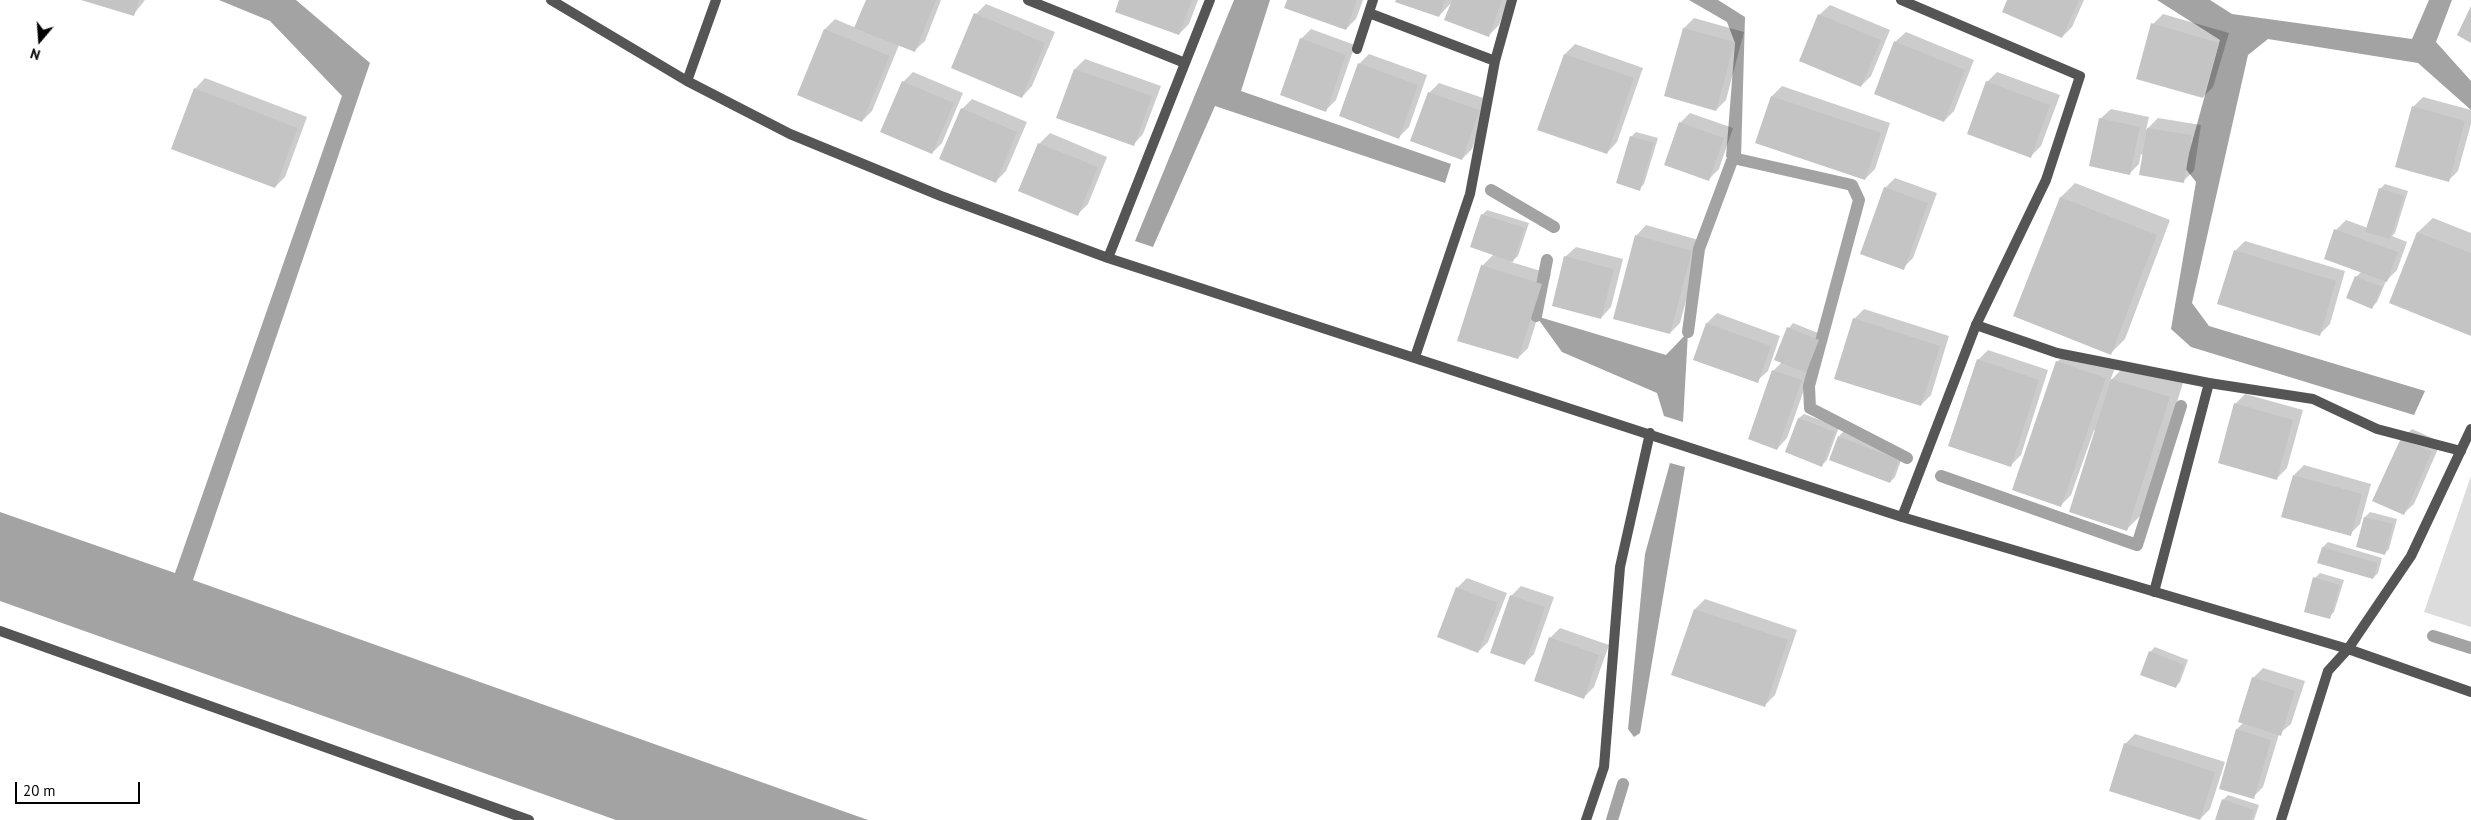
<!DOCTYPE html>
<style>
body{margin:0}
#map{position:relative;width:2471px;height:820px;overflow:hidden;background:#fff;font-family:"PT Sans",sans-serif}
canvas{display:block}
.north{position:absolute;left:15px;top:15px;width:50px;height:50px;-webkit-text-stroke:4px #fff;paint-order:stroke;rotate:198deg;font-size:14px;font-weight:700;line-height:20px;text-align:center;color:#000}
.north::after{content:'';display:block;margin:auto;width:18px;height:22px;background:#000;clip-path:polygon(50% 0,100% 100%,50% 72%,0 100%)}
.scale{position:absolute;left:15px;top:782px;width:125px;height:22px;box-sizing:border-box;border:2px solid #000;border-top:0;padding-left:6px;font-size:15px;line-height:18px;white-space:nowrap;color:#000;-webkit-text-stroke:4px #fff;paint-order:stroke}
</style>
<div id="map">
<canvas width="2471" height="820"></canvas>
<div class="north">N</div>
<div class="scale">20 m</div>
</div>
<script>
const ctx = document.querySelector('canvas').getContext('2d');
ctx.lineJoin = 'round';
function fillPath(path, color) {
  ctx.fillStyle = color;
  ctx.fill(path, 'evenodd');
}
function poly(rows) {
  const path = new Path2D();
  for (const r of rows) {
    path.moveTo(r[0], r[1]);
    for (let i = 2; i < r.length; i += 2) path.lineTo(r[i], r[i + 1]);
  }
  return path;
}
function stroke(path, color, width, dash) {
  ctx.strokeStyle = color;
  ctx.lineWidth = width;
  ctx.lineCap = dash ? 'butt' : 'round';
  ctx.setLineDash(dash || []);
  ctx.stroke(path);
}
fillPath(poly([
 [2471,476,2471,627,2424,612]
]), '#dcdcdc');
fillPath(poly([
 [219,0,296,0,370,63,193,580,868,820,616,820,0,601,0,512,175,573,342,96,270,21],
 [1234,0,1270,0,1241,91,1451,164,1445,183,1215,106,1153,247,1135,241],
 [1689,0,1718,0,1745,17,1741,158,1726,157,1735,43,1727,22],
 [2157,0,2210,0,2232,14,2412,39,2429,0,2452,0,2436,42,2471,81,2471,110,2418,63,2268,39,2248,55,2192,303,2209,326,2425,391,2414,415,2191,347,2171,329,2196,182,2185,168,2220,40],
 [1536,316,1666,355,1688,332,1683,422,1664,416,1657,393,1562,352],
 [1670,463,1685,467,1640,733,1634,737,1628,729,1645,554]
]), '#a3a3a3');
fillPath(poly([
 [84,0,145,0,134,14],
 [867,0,941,0,925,41,914,51,899,45,872,111,862,121,798,94,825,29,835,19,856,28],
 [1121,0,1198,0,1189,24,1179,34],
 [1288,0,1363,0,1356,19,1346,29],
 [1397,0,1508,0,1499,25,1489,35,1452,2,1439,16],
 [2008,0,2084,0,2072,27,2062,37],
 [986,4,1055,32,1032,86,1022,97,976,14],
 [1830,5,1890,30,1871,76,1861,86,1819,15],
 [2163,14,2229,33,2213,87,2203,97,2153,24],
 [1694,18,1744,32,1726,100,1716,110,1684,28],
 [1311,29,1355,45,1336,100,1326,110,1301,39],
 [1906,32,1974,60,1954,111,1944,121,1895,42],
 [1575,44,1643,68,1617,142,1607,153,1539,129,1565,54],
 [1369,54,1427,75,1409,127,1399,137,1359,64],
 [1085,59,1161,86,1143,134,1133,145,1058,117,1075,69],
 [913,72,963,93,942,143,932,153,903,82],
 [1997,72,2060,95,2041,146,2031,156,1987,82],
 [205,78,307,117,285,177,275,187,195,89],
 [1439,83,1489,100,1472,149,1462,159,1429,93],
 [1782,86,1890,123,1875,169,1865,179,1757,143,1772,96],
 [2423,97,2471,110,2471,124,2458,171,2448,181,2413,107],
 [972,99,1027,122,1006,171,996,181,962,109],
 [2111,109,2149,117,2146,130,2158,118,2201,125,2194,171,2183,181,2141,154,2139,164,2129,174,2100,119],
 [1690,113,1733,128,1719,169,1709,179,1680,123],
 [1636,132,1658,138,1644,184,1639,189,1631,137],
 [1050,133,1107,157,1088,204,1078,214,1020,191,1040,143],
 [1895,178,1937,193,1913,258,1903,268,1885,188],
 [2075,183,2170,220,2125,339,2111,353,2015,316,2061,197],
 [2385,184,2408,191,2395,233,2392,236,2407,242,2397,270,2386,281,2377,302,2372,307,2356,277,2362,271,2336,230,2346,220,2368,228,2380,189],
 [1487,210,1529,223,1518,256,1511,262,1551,274,1528,348,1518,358,1482,266,1494,254,1482,215],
 [2433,218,2471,233,2471,334,2390,302,2418,232],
 [1646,225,1702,241,1680,323,1670,333,1636,236],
 [2245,241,2345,271,2330,324,2320,334,2235,251],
 [1576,247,1623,259,1611,307,1601,318,1565,257],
 [1864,309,1949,336,1931,395,1921,405,1854,319],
 [1717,313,1780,336,1768,371,1757,381,1694,359,1707,323],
 [1793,323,1823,335,1808,369,1811,370,1787,438,1777,449,1773,371,1782,362,1789,328],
 [1988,350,2048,370,2021,455,2011,465,1978,360],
 [2068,351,2115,368,2110,381,2126,365,2183,383,2141,515,2127,529,2096,431,2094,430,2071,495,2061,505,2057,362],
 [2245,394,2303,410,2287,468,2277,478,2235,404],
 [1804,414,1839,427,1827,460,1822,465,1786,452,1799,418],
 [2412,429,2441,442,2414,504,2403,514,2402,439],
 [1844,431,1903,455,1895,477,1890,482,1839,436],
 [2304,465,2371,484,2360,524,2350,534,2294,475],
 [2370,512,2397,519,2389,549,2384,554,2365,517],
 [2328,542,2382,558,2378,573,2373,578,2319,562,2323,547],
 [2320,573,2344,580,2334,612,2329,617,2315,578],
 [1467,578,1507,593,1488,642,1478,652,1457,588],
 [1521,586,1554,597,1534,654,1524,664,1511,596],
 [1705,599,1797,630,1775,695,1765,705,1695,609],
 [1560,628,1609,645,1594,687,1584,697,1550,638],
 [2155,647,2188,660,2180,682,2175,687,2150,652],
 [2263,668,2305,681,2291,724,2279,734,2263,787,2253,797,2237,729,2244,722,2253,678],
 [2135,734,2225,762,2210,809,2200,819,2125,744],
 [2228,795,2259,805,2254,820,2217,820,2223,800]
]), '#0003');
stroke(poly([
 [1491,190,1554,227],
 [1536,316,1547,260],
 [1688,332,1699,249,1733,158,1852,185,1859,200,1809,386,1810,408,1907,458],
 [1941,476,2137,545,2181,406],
 [2433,636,2471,648],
 [1612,820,1623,784]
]), '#a3a3a3', 12);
fillPath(poly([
 [81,0,139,0,134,16],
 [866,0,936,0,915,52,854,28],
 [1119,0,1192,0,1179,35,1115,12],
 [1287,0,1357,0,1346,30,1284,8],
 [1396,0,1445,0,1439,17,1395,2],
 [1452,0,1502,0,1489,37,1444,20],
 [2007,0,2079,0,2062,38,2002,12],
 [2471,6,2471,43,2457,35],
 [974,13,1045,43,1022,98,951,68],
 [1818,14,1881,40,1861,87,1799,61],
 [2151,23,2219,43,2203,98,2136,79],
 [1683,28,1735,42,1716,111,1664,96],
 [824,29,890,56,862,122,797,95],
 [1300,38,1346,55,1326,112,1280,95],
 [1894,41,1965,70,1944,122,1874,94],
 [1564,54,1634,78,1607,154,1537,130],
 [1358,63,1418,85,1399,139,1339,116],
 [1074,69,1152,96,1134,146,1056,118],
 [902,81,954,103,932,154,880,132],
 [1986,81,2050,105,2031,158,1967,134],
 [194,88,298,128,275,188,171,149],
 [1428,92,1480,110,1462,160,1410,141],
 [1771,96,1881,133,1865,180,1755,143],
 [2412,106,2465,121,2449,182,2395,167],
 [961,108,1017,132,996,183,939,159],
 [2099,118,2140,127,2130,175,2089,166],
 [1679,122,1724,138,1709,181,1664,165],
 [2147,128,2192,135,2184,183,2139,175],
 [1630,136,1654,143,1640,191,1616,183],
 [1038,143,1098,167,1078,216,1018,191],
 [1884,187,1928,203,1904,270,1860,254],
 [2379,188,2404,196,2390,239,2365,232],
 [2060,197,2157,235,2111,355,2013,316],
 [1481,214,1525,228,1513,262,1470,247],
 [2334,229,2398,252,2387,282,2324,259],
 [2417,232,2471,253,2471,336,2389,303],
 [1635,235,1692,251,1670,334,1613,319],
 [2234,250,2336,281,2320,336,2217,304],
 [1564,256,1614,269,1601,319,1552,306],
 [1481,265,1542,284,1518,359,1457,341],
 [2355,276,2382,287,2372,309,2346,298],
 [1853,318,1940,346,1921,406,1834,379],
 [1706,323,1771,346,1758,383,1693,360],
 [1787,327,1819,340,1806,373,1774,360],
 [1977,359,2039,380,2011,467,1948,446],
 [2056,361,2106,378,2061,507,2012,490],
 [1772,370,1802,380,1777,450,1748,439],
 [2111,379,2170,397,2127,531,2069,512],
 [2234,403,2293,420,2277,480,2218,463],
 [1798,418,1835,432,1822,467,1785,452],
 [1838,436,1899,460,1890,483,1829,460],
 [2401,438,2432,452,2404,515,2372,501],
 [2293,475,2362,494,2351,536,2281,517],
 [2364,517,2393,524,2385,555,2356,547],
 [2322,547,2378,563,2373,579,2317,563],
 [2313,577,2340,585,2330,619,2304,612],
 [1456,587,1498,603,1478,653,1437,637],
 [1510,595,1545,607,1525,665,1490,653],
 [1694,609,1788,640,1765,707,1671,675],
 [1549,637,1599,655,1584,699,1534,681],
 [2149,651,2184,665,2176,688,2140,675],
 [2252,677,2295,691,2281,736,2238,722],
 [2236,729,2271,740,2254,799,2219,789],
 [2124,743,2215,772,2200,820,2109,791],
 [2222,799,2254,810,2251,820,2215,820]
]), '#c4c4c4');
stroke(poly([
 [1976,325,2057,353,2209,383,2313,399,2377,429,2461,451]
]), '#555', 10);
stroke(poly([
 [551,0,687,81,790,134,941,196,1108,258,1902,517,2348,649,2471,692],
 [1028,0,1185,63],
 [1901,0,2080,76,2046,180,1976,325,1902,517],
 [1369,13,1495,61],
 [1357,49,1373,0],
 [687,81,716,0],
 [1108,258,1210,0],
 [1415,357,1470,194,1495,61,1512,0],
 [2154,592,2209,383],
 [0,631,529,820],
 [1586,820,1604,767,1620,567,1650,433],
 [2281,820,2328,671,2348,649,2411,556,2471,429]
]), '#555', 10);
</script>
